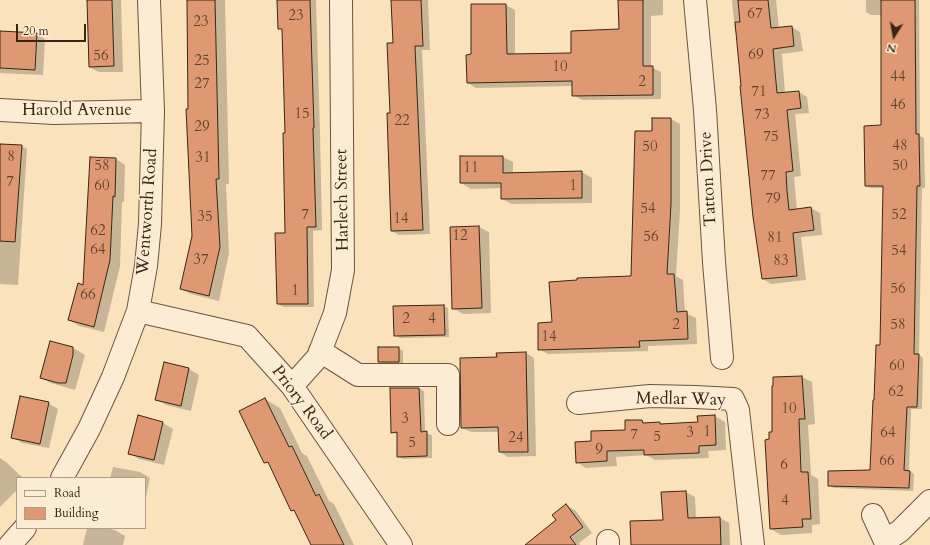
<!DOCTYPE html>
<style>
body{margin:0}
#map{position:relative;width:930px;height:545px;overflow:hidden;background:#fae2bc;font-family:Cardo,serif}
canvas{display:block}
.legend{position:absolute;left:16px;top:477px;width:130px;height:52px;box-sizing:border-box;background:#fcecd3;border:1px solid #ae9d87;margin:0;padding:5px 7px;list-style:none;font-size:12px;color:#392615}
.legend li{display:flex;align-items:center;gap:8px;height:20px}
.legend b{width:20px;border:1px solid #ae9d87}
.north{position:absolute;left:874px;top:16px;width:40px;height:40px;-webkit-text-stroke:3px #fcecd3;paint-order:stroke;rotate:191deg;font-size:11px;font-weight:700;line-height:16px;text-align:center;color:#392615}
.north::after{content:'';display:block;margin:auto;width:14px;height:18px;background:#392615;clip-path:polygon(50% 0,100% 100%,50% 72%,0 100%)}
.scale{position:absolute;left:16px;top:24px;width:70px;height:18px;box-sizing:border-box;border:2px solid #392615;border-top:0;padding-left:5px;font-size:12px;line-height:14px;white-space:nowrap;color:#392615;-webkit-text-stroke:3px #fcecd3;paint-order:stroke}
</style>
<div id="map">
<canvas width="930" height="545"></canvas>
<ul class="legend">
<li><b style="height:5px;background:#fcecd3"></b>Road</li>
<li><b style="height:11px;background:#df9972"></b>Building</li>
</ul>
<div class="north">N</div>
<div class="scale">20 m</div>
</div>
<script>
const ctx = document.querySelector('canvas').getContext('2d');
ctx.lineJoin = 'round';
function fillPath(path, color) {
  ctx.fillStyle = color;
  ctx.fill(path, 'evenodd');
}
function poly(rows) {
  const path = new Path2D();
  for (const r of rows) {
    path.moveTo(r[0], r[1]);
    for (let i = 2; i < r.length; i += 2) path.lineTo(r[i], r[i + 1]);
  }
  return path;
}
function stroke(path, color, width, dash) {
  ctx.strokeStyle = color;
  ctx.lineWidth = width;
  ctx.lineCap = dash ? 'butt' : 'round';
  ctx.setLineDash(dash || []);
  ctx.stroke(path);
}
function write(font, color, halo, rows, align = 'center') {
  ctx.font = font + ' Cardo,serif';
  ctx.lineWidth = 3;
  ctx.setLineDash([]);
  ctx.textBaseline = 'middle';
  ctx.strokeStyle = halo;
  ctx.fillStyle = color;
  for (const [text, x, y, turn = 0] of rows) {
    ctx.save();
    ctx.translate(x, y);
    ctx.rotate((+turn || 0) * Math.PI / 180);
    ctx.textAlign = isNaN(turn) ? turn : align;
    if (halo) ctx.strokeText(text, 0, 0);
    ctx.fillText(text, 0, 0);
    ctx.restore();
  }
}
fillPath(poly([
 [88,0,121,0,123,72,99,72,89,67],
 [187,0,225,0,229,184,226,184,229,253,219,301,191,294,181,289,193,236],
 [278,0,316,0,320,131,322,230,313,231,314,307,284,307,278,304,286,234,286,134,283,30,279,28],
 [392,0,428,0,430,50,422,50,430,234,399,235,392,231,391,114,394,44],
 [618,0,663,0,663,15,651,16,651,67,661,72,661,99,582,100,573,95,573,86,476,88,468,83,472,55,506,5,515,10,515,55,572,54,620,30],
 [732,0,776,0,779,29,792,27,800,32,803,51,782,54,785,93,799,92,807,97,809,113,795,114,801,176,794,177,797,210,811,208,820,213,822,235,801,237,806,280,771,284,763,279,737,33,735,32],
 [866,0,919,0,920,136,924,138,925,188,922,188,919,355,923,358,922,409,911,409,909,471,914,474,913,491,834,488,829,485,871,471,881,346,884,188,871,188,866,186,882,126,882,15,871,15,866,12],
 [0,32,36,34,45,39,43,75,0,73],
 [671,119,680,124,680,210,676,276,683,280,685,313,696,318,697,344,648,346,648,351,548,354,539,349,553,323,632,276,653,132],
 [0,145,22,146,27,149,18,285,0,284],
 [503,157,513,162,513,174,582,172,592,178,592,203,512,204,502,199,502,188,471,189,461,183],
 [116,159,125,165,124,202,122,202,120,266,104,332,79,326,70,320,84,286],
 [479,227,489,232,491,313,463,314,453,308,451,228],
 [444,306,448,308,449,337,400,338,395,335],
 [51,342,75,349,85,355,75,390,51,383,41,378],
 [398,348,403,351,403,365,383,365,379,362],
 [526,353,534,358,536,456,508,457,500,452,499,432,471,432,462,428,498,358],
 [164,363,189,369,199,375,191,411,166,405,156,399],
 [802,377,812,382,815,424,808,425,811,475,818,479,820,524,812,525,812,533,781,535,771,529,770,440,773,433,774,378],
 [391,388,419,388,424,391,425,433,432,435,432,458,403,459,398,456,398,435,392,432],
 [265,399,280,408,302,453,307,456,329,501,334,504,354,545,312,545,296,512,292,510,271,465,265,462],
 [48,403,58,409,49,448,22,443,12,437],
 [715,416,725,422,726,450,708,451,709,458,655,460,646,455,616,457,617,466,586,468,577,462,592,442,626,431,626,421,642,421,647,424,660,423,662,425,699,422,698,417],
 [139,417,163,423,173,429,164,465,139,459,129,453],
 [0,458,6,462,23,478,17,478,17,490,0,507],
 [113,467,140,472,150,478,145,501,145,478,110,478],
 [686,492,695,497,696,519,720,518,729,523,730,545,632,545,664,521,662,493],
 [566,505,576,511,592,533,579,543,580,545,542,545],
 [87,528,104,528,115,530,125,536,123,545,83,545]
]), '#0003');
const building = poly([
 [87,0,112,0,114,66,89,67,87,0],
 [187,0,215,0,219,179,216,179,220,247,209,296,180,289,192,236,186,109,188,109,187,0],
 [277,0,310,0,314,128,313,128,316,227,307,227,308,304,277,304,275,233,285,233,283,133,285,133,282,29,278,29,277,0],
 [391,0,421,0,423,46,415,46,423,230,391,231,387,113,390,113,387,43,393,43,391,0],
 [618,0,643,0,643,66,653,66,653,95,572,96,572,81,467,83,466,55,471,54,471,4,506,4,507,54,571,53,571,31,619,29,618,0],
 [738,0,768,0,771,28,792,26,794,46,773,49,777,93,799,91,801,108,787,110,793,171,786,172,787,191,789,210,811,207,814,230,793,233,797,276,762,279,753,217,740,86,741,86,735,22,740,22,738,0],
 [881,0,915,0,916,134,919,134,920,186,917,186,914,354,919,354,917,407,907,407,904,470,910,471,909,488,828,486,828,471,870,470,873,400,874,400,876,345,880,345,883,186,865,186,864,126,881,125,881,0],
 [0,31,37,33,35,70,0,68,0,31],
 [652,118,671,118,671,204,667,274,674,274,677,312,687,311,688,339,639,341,640,347,538,350,538,323,552,322,549,282,577,280,577,278,631,276,635,131,652,131,652,118],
 [0,144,22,145,15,242,0,241,0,144],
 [460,156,503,156,503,173,582,171,582,198,501,199,501,183,460,183,460,156],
 [90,157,116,158,115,197,113,196,110,260,94,327,68,320,78,283,83,285,90,157],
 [479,226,482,308,452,309,450,227,479,226],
 [444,305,445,335,394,336,393,306,444,305],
 [50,341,73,347,73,355,66,383,58,383,40,378,50,341],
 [378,347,399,347,399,362,378,362,378,347],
 [526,352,528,452,499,452,498,427,461,428,460,358,497,357,496,353,526,352],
 [164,362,189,368,181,406,155,400,164,362],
 [802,376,805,419,799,419,801,472,808,472,811,519,802,519,803,527,770,529,765,440,769,439,769,432,772,432,772,386,773,386,773,377,802,376],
 [390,388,419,388,421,432,427,431,427,456,397,457,397,432,391,433,390,388],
 [20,396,49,402,40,444,11,438,20,396],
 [265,398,289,447,292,446,316,496,319,494,344,545,311,545,294,510,291,511,268,462,264,463,239,411,265,398],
 [138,415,163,422,154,460,128,454,138,415],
 [715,415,716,445,699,446,699,453,644,455,644,450,607,451,607,461,576,463,575,442,591,441,591,431,625,430,625,420,642,420,643,423,660,422,660,424,698,422,697,416,715,415],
 [686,491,688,518,720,517,721,545,631,545,630,521,663,520,661,492,686,491],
 [566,504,583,527,570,537,576,545,525,545,556,520,552,515,566,504]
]);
fillPath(building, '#df9972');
stroke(building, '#392615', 1);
const minor = poly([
 [695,0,705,110,714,262,722,358],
 [0,110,54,113,153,111],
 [138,311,247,336,292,386,401,545],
 [320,351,358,375,448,375,448,424],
 [292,386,318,357,335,313,343,270,341,0],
 [578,403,650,396,695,397,733,399,738,410,753,545],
 [62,478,89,429,113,377,138,311,146,266,150,224,153,111,149,0],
 [873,515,885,541,900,531,930,501],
 [10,545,25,528],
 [608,545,608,541]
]);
stroke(minor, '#69553f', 24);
stroke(minor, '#fcecd3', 22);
write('15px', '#62432c', null, [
 ["67",755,15],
 ["23",296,17],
 ["23",201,23],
 ["69",756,56],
 ["56",101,57],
 ["25",202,62],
 ["10",560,68],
 ["44",898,78],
 ["2",642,83],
 ["27",202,85],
 ["71",759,93],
 ["46",898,106],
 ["15",302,115],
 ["73",762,116],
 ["22",402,122],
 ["29",202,128],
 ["75",771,138],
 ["48",900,147],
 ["50",650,148],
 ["8",11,158],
 ["31",203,159],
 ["58",102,167],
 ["50",900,167],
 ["11",471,169],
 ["77",768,177],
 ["7",10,183],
 ["60",102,187],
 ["1",573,187],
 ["79",773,200],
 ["54",648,210],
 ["7",305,216],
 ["52",899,216],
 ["35",205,218],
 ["14",401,220],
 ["62",98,232],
 ["12",460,237],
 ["56",651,238],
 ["81",775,239],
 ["64",98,251],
 ["54",899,252],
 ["37",201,261],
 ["83",781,262],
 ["56",898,290],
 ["1",295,292],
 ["66",88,296],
 ["2",406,320],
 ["4",432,320],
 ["2",676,326],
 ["58",898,326],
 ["14",549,338],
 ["60",897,367],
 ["62",896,393],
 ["10",789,410],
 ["3",405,420],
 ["1",707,433],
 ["3",690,434],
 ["64",888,434],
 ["7",634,436],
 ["5",657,438],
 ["24",516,439],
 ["5",412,444],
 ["9",599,451],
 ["66",887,462],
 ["6",784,466],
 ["4",785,502]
]);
write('17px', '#392615', '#fcecd3', [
 ["Harold Avenue",77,111],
 ["Tatton Drive",709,179,-93],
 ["Harlech Street",343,200,-91],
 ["Wentworth Road",148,212,-86],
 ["Medlar Way",681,400,1],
 ["Priory Road",301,403,53]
]);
</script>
